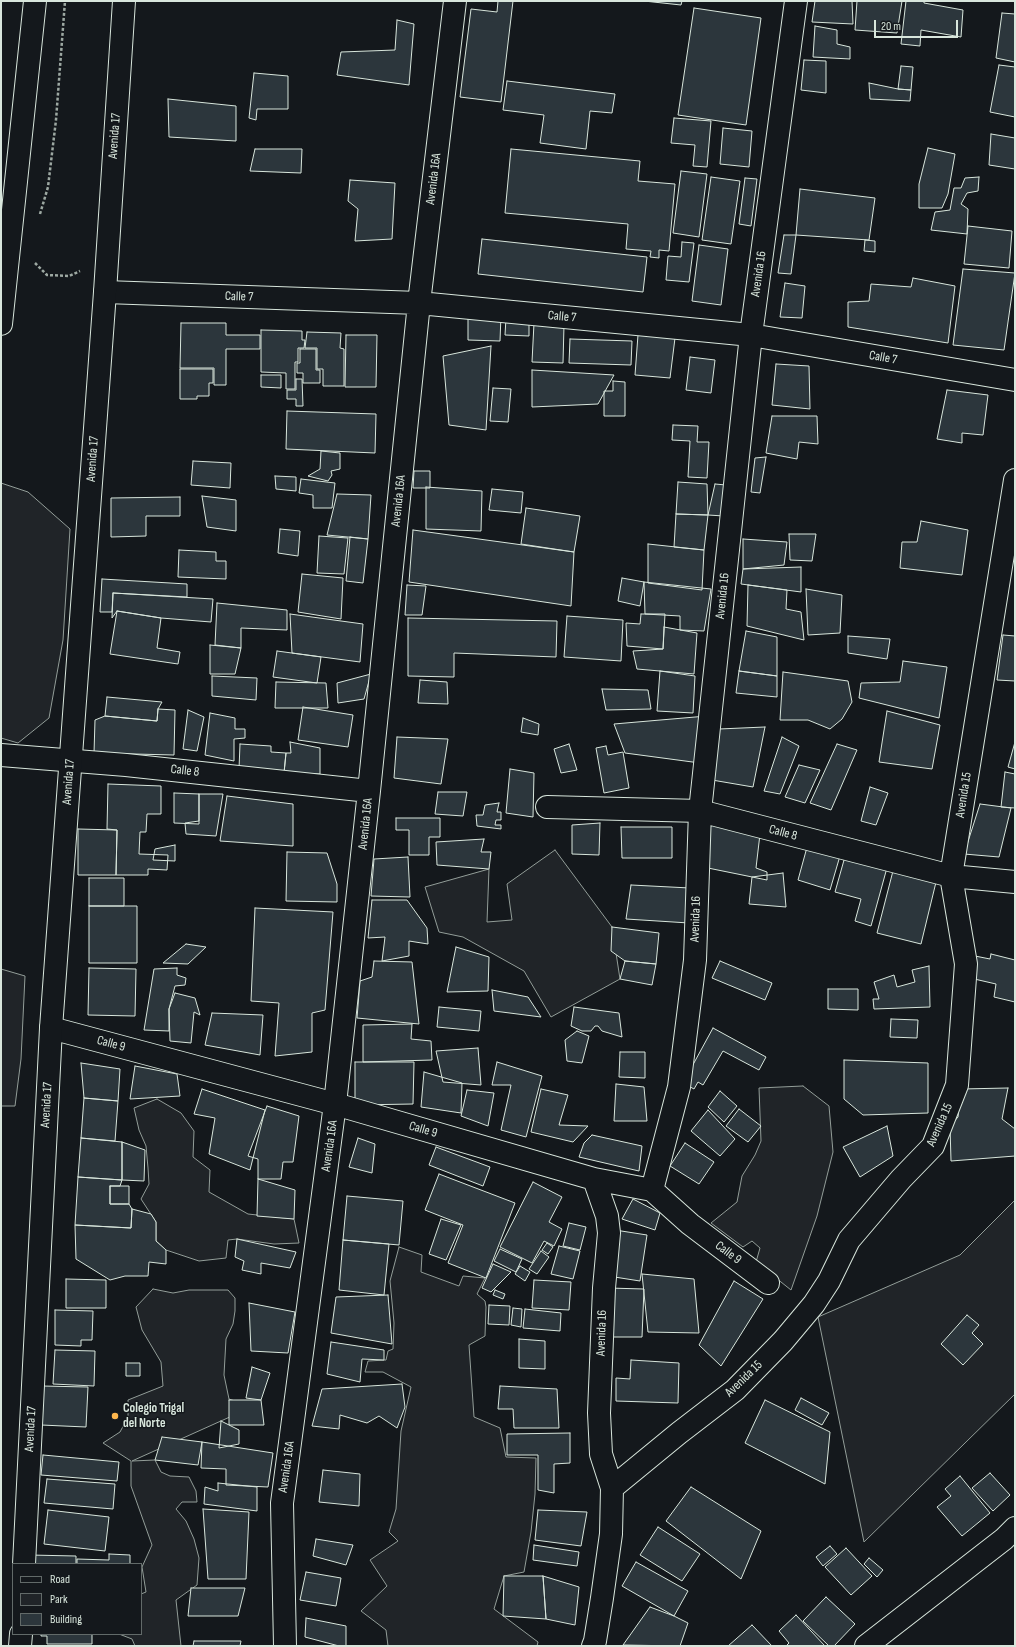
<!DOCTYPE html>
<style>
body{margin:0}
#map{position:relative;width:1016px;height:1647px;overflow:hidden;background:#14181c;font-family:"Sofia Sans Condensed",sans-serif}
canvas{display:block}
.frame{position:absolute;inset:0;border:2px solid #d8e6dc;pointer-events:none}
.legend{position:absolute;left:12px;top:1563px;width:130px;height:72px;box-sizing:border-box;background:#14181c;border:1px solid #626a69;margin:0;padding:5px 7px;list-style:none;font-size:12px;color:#d8e6dc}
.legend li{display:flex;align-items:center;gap:8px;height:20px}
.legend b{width:20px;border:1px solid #626a69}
.scale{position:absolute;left:874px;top:20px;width:84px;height:18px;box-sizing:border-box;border:2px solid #d8e6dc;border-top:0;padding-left:5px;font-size:12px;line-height:14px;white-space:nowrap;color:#d8e6dc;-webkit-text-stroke:3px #14181c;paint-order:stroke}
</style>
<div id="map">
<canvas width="1016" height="1647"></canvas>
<div class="frame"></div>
<ul class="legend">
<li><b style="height:5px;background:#14181c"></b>Road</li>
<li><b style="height:11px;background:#202428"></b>Park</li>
<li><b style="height:11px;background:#2c363c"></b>Building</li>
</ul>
<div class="scale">20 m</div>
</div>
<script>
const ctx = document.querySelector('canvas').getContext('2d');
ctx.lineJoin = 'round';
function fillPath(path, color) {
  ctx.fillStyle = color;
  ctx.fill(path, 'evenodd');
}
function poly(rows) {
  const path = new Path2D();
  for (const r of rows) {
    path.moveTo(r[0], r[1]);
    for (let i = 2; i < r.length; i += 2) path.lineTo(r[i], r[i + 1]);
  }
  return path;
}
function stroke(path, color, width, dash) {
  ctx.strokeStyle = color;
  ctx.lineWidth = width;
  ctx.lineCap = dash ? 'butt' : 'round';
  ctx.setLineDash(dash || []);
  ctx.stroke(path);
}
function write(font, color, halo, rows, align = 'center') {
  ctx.font = font + ' "Sofia Sans Condensed",sans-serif';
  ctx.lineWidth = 3;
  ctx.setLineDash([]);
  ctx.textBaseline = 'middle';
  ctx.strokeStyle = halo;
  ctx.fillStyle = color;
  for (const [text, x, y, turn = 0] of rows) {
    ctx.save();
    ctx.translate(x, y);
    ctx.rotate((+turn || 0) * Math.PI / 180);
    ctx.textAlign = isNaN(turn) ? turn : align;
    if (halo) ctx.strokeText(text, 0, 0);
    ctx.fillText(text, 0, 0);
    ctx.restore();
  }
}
const green = poly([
 [1,483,28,492,70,529,63,640,49,718,18,743,1,738,1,483],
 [555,850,612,927,620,979,551,1017,524,971,463,937,439,932,425,887,489,869,487,922,512,920,507,884,555,850],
 [1,969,25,976,21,1059,15,1106,1,1106,1,969],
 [803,1086,829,1106,833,1152,817,1216,791,1290,756,1262,760,1248,752,1241,743,1247,711,1223,737,1202,742,1176,755,1155,761,1141,759,1088,803,1086],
 [157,1099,181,1113,194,1131,193,1157,210,1170,209,1192,248,1214,294,1219,299,1243,274,1244,237,1239,228,1240,226,1258,199,1261,166,1250,156,1241,156,1222,141,1199,149,1184,148,1168,146,1146,139,1130,134,1108,157,1099],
 [1015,1200,1015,1394,864,1542,818,1317,960,1255,1015,1200],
 [399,1247,422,1255,421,1272,459,1286,463,1276,485,1278,477,1294,485,1301,486,1307,485,1336,469,1345,474,1417,500,1428,506,1457,536,1458,535,1494,531,1532,524,1572,504,1576,494,1609,538,1642,537,1646,388,1646,386,1630,361,1611,387,1586,370,1560,398,1541,389,1532,396,1509,401,1431,411,1387,383,1372,365,1372,368,1361,386,1360,388,1351,393,1349,394,1323,390,1281,399,1247],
 [153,1289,173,1293,189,1290,228,1290,235,1298,235,1311,233,1324,226,1339,224,1375,229,1399,252,1407,132,1461,155,1460,161,1472,170,1476,189,1477,196,1491,197,1502,182,1502,176,1509,186,1521,194,1539,199,1558,197,1585,176,1600,181,1646,135,1646,132,1639,119,1634,141,1634,141,1594,146,1592,142,1567,152,1545,131,1486,131,1461,103,1443,120,1432,128,1417,128,1400,163,1386,161,1362,142,1330,136,1307,153,1289]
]);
fillPath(green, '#202428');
stroke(green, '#939e99', 1);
const building = poly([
 [498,1,513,1,501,102,460,97,471,9,497,12,498,1],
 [644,1,682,1,681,5,644,1],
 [815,1,852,1,853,24,812,22,815,1],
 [857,1,902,1,897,33,855,30,857,1],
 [906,1,924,1,924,3,963,10,961,37,921,30,920,46,901,44,906,1],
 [694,8,761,18,746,125,678,115,694,8],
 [1002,13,1015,14,1015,62,996,58,1002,13],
 [397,20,414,24,409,85,337,75,341,52,395,50,397,20],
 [815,26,837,30,837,44,850,47,850,59,813,57,815,26],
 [804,60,826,61,826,93,801,90,804,60],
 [999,65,1015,67,1015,117,990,112,999,65],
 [901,66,913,67,911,90,898,89,901,66],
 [254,73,288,76,288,109,257,109,256,120,249,118,254,73],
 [507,81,615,94,612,113,590,111,586,149,540,143,544,115,503,110,507,81],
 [869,83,898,89,911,90,910,101,870,99,869,83],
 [168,99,236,106,236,141,169,137,168,99],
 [674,118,711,121,707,167,693,166,695,145,671,143,674,118],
 [723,128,752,131,749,167,720,164,723,128],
 [991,134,1015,138,1015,169,989,165,991,134],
 [928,148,955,154,948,194,942,208,919,208,919,184,928,148],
 [255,149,302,149,301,173,250,171,255,149],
 [511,149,640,161,638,181,675,184,669,251,659,250,659,258,650,257,651,251,626,249,628,224,505,213,511,149],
 [681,171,707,174,699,237,673,233,681,171],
 [711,177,740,181,731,244,702,240,711,177],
 [979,177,978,191,967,193,961,204,968,209,967,234,931,230,935,212,950,210,954,188,961,188,965,178,979,177],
 [745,178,757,179,751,226,739,224,745,178],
 [350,180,395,183,392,239,355,241,358,209,348,201,350,180],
 [800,189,875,198,869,240,796,235,800,189],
 [968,226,1012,231,1009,268,964,264,968,226],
 [784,235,796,235,791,274,778,273,784,235],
 [482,239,647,257,643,292,478,274,482,239],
 [865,240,875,241,875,252,864,251,865,240],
 [682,242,694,243,689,282,666,280,668,256,681,257,682,242],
 [699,245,728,249,721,305,692,301,699,245],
 [963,269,1015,273,1004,350,953,345,963,269],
 [913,278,955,286,948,343,848,327,848,302,869,301,871,284,911,287,913,278],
 [785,283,805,286,802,318,780,317,785,283],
 [468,315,501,315,500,341,468,340,468,315],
 [506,318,529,319,529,336,505,335,506,318],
 [181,323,226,323,226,335,260,335,260,349,226,349,226,385,214,385,214,368,180,368,181,323],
 [534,323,564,325,563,363,532,362,534,323],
 [261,330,302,331,302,340,305,340,304,348,298,348,298,362,295,362,295,389,286,389,286,373,261,372,261,330],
 [307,332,341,333,340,348,344,349,344,386,323,386,323,369,317,369,317,348,305,348,307,332],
 [346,335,377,335,376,387,345,387,346,335],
 [638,335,675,338,670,378,635,375,638,335],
 [570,339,632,341,631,365,569,363,570,339],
 [491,346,486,430,449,425,443,356,491,346],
 [300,349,316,349,316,370,320,370,320,383,303,383,303,373,297,373,297,363,300,363,300,349],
 [690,357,715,360,711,393,686,390,690,357],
 [776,364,809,366,810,409,772,405,776,364],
 [180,369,213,369,213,383,209,383,209,396,197,396,197,399,180,399,180,369],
 [532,370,614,375,598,404,532,407,532,370],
 [261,375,281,375,281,388,261,387,261,375],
 [296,379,302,379,303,406,296,406,296,399,287,399,287,390,296,390,296,379],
 [613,381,625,382,625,416,604,416,604,391,613,391,613,381],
 [493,388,511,389,508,422,490,421,493,388],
 [947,390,988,395,983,435,962,433,962,443,937,439,947,390],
 [287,411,376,414,375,453,286,449,287,411],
 [772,416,817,416,818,444,799,442,797,459,766,453,772,416],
 [673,425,698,426,697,442,709,442,707,478,688,477,690,441,672,440,673,425],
 [321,451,340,453,340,469,331,471,332,475,328,481,308,476,320,469,321,451],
 [766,457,760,493,751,492,755,458,766,457],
 [193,461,231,463,230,488,191,485,193,461],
 [414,471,430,471,430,488,413,488,414,471],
 [275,476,296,477,296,491,276,489,275,476],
 [301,479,335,483,332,508,313,508,313,495,299,493,301,479],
 [678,482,707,484,708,515,676,514,678,482],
 [715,484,726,485,724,516,708,515,715,484],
 [426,487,482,491,481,531,426,529,426,487],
 [492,489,523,492,521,513,489,510,492,489],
 [337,494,371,495,368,539,327,535,337,494],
 [202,496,236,500,236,531,207,527,202,496],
 [180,497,180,516,146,516,146,536,111,537,111,498,180,497],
 [526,508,580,516,574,552,521,544,526,508],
 [676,514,708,515,704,550,674,547,676,514],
 [921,521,968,530,962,575,900,568,902,542,917,542,921,521],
 [280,529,300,531,298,556,278,553,280,529],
 [413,530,574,552,571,606,409,582,413,530],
 [789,534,816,534,812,561,790,560,789,534],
 [319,536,348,538,344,574,317,573,319,536],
 [350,537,368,539,363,583,346,581,350,537],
 [743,539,787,542,784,565,743,569,743,539],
 [648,544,704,550,702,590,648,583,648,544],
 [179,550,216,552,216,561,226,561,226,579,178,577,179,550],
 [801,567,801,592,741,584,743,569,801,567],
 [302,574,343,578,341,619,298,612,302,574],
 [622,578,644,582,640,606,618,601,622,578],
 [102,579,187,584,187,597,113,593,112,612,100,612,102,579],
 [644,582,711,589,704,631,680,630,680,616,645,614,644,582],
 [407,585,426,586,422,615,405,615,407,585],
 [748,585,787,590,786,609,801,612,804,640,747,626,748,585],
 [806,589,842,595,840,633,808,635,806,589],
 [113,593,213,599,211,622,161,618,117,611,112,618,113,593],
 [217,603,287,610,287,630,241,628,241,648,215,645,217,603],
 [117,611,161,618,157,648,180,652,178,664,110,654,117,611],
 [290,614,363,624,360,662,292,653,290,614],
 [641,614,665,614,663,649,627,646,626,623,640,624,641,614],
 [567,616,623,620,621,661,564,657,567,616],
 [408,618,557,621,556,657,454,653,454,677,408,676,408,618],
 [664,627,697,633,694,674,637,669,633,651,663,649,664,627],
 [746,631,777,637,777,676,739,671,746,631],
 [1003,635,1015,636,1015,681,997,680,1003,635],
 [848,636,890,639,887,659,848,653,848,636],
 [210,645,241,648,235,674,210,674,210,645],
 [277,651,321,657,317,683,273,677,277,651],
 [903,661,947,667,939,718,859,698,861,683,900,682,903,661],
 [660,671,695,676,693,713,657,711,660,671],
 [739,671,777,676,777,697,736,693,739,671],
 [783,672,848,681,852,702,842,719,830,729,808,720,780,720,783,672],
 [371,674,364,699,338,703,337,683,371,674],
 [212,676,257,678,256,700,212,696,212,676],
 [420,680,447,682,448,704,418,703,420,680],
 [276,682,326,683,328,708,275,708,276,682],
 [602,689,648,690,651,709,606,710,602,689],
 [107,697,162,702,158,709,157,721,105,716,107,697],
 [303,707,353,715,348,747,298,740,303,707],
 [158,709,175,710,174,755,94,753,95,720,105,716,157,721,158,709],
 [188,710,204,717,197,751,183,749,188,710],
 [887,711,940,725,932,769,879,762,887,711],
 [210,713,235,718,235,729,245,729,245,738,234,739,234,761,205,755,210,713],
 [707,716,700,763,625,753,614,724,707,716],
 [523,718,539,724,538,735,521,732,523,718],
 [765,727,753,787,712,780,719,729,765,727],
 [397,737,448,739,441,784,394,778,397,737],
 [782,737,799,746,780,794,764,791,782,737],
 [290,742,320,748,320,774,284,773,286,753,291,753,290,742],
 [1015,742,1015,769,1008,767,1015,742],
 [240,744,271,746,271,752,286,753,284,773,239,769,240,744],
 [569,744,577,770,561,773,554,749,569,744],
 [837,744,857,750,831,810,810,803,837,744],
 [606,746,608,755,623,752,629,788,604,793,596,748,606,746],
 [799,765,820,770,805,803,785,797,799,765],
 [510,769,534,773,533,817,506,813,510,769],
 [1005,772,1015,774,1015,808,1001,807,1005,772],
 [108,784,161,786,161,814,147,814,146,832,140,832,139,854,168,855,167,870,148,869,148,875,116,875,117,830,107,829,108,784],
 [870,787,888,793,876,825,861,821,870,787],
 [438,792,467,792,463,816,435,814,438,792],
 [174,793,199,794,199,824,174,823,174,793],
 [199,794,223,794,216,836,186,834,185,823,199,821,199,794],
 [227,796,293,804,293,846,220,841,227,796],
 [499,803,497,812,501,812,501,820,496,820,495,825,501,825,501,829,477,826,476,815,483,815,485,805,499,803],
 [980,804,1011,808,999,857,964,854,980,804],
 [396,818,440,818,440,837,429,837,429,855,409,855,409,830,396,830,396,818],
 [710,822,760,834,756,868,767,872,767,880,703,867,710,822],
 [600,823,599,855,572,854,572,825,600,823],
 [621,827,672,827,672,858,622,858,621,827],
 [78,829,117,830,116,875,78,875,78,829],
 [484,839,481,852,491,852,489,869,437,865,436,842,484,839],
 [809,840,842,849,830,890,798,880,809,840],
 [175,845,175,861,153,860,155,849,175,845],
 [287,852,327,853,337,884,337,902,286,901,287,852],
 [846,853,888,864,871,926,855,921,861,899,835,892,846,853],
 [408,857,410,897,371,896,374,859,408,857],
 [894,867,937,878,921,944,877,933,894,867],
 [783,873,786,907,749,904,752,877,783,873],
 [89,878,124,878,124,906,89,906,89,878],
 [631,885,690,888,689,923,626,919,631,885],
 [372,900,407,900,427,928,428,944,409,941,409,956,382,961,385,937,368,938,372,900],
 [89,906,137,906,137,963,89,963,89,906],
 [255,908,333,912,325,1010,312,1013,312,1052,275,1056,279,1003,251,1001,255,908],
 [612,927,659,933,656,964,625,961,611,951,612,927],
 [186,944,206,947,188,964,163,963,186,944],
 [456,947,489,957,488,991,447,992,456,947],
 [991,954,1015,960,1015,1002,994,997,996,984,970,978,975,956,990,959,991,954],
 [374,961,412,962,419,1024,357,1018,360,981,372,977,374,961],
 [625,961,656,964,652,985,620,979,625,961],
 [720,961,772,983,765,1000,712,978,720,961],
 [929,966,930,1007,874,1009,873,999,879,999,874,982,894,975,897,987,915,982,912,970,929,966],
 [89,968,136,969,135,1016,88,1015,89,968],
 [177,968,177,975,186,978,185,985,175,986,169,1009,169,1031,144,1030,154,969,177,968],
 [828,989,858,989,858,1010,828,1009,828,989],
 [492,990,528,997,541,1017,494,1011,492,990],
 [175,993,195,998,200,1015,194,1012,191,1043,170,1041,169,1009,175,993],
 [439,1007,481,1011,479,1031,437,1027,439,1007],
 [574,1007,619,1013,622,1037,602,1031,598,1026,595,1026,591,1031,582,1031,571,1026,574,1007],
 [212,1013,263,1015,260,1055,205,1045,212,1013],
 [891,1019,918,1020,917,1038,890,1037,891,1019],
 [412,1024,411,1039,431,1041,432,1060,363,1062,363,1025,412,1024],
 [713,1028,766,1057,759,1070,723,1051,703,1085,698,1082,694,1089,683,1083,713,1028],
 [577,1031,589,1036,582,1063,567,1061,565,1040,577,1031],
 [478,1048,481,1085,443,1082,436,1051,478,1048],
 [620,1052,645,1052,645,1078,619,1077,620,1052],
 [844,1060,928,1063,928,1113,863,1115,844,1099,844,1060],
 [355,1062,414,1062,413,1104,355,1105,355,1062],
 [497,1062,542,1076,526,1137,501,1130,511,1085,492,1085,497,1062],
 [81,1063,120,1069,118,1101,84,1098,81,1063],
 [135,1066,177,1074,180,1096,130,1099,135,1066],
 [424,1072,462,1083,461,1113,421,1107,424,1072],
 [616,1084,644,1087,647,1121,614,1121,616,1084],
 [1008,1088,1002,1119,1015,1129,1015,1156,951,1161,950,1126,958,1117,961,1089,1008,1088],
 [202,1089,265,1110,250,1170,209,1154,215,1118,194,1114,202,1089],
 [541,1089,568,1095,559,1125,588,1126,573,1142,531,1132,541,1089],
 [467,1090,494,1093,488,1126,461,1116,467,1090],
 [720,1091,737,1106,724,1122,708,1107,720,1091],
 [84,1098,118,1101,115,1141,81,1138,84,1098],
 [267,1106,299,1116,293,1162,283,1162,281,1179,258,1179,258,1159,248,1156,267,1106],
 [739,1109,761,1126,748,1142,726,1126,739,1109],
 [708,1110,735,1139,720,1156,691,1131,708,1110],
 [887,1126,893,1156,860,1177,843,1147,887,1126],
 [592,1135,642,1146,639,1171,579,1157,584,1143,592,1135],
 [81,1138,122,1142,122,1180,78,1177,81,1138],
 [358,1138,375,1144,372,1173,349,1167,358,1138],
 [122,1142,145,1150,144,1181,122,1180,122,1142],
 [685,1143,714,1162,699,1184,670,1166,685,1143],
 [436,1147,490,1167,483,1186,429,1165,436,1147],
 [439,1174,515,1203,486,1278,448,1263,463,1225,425,1210,439,1174],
 [78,1177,122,1180,120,1186,110,1186,110,1204,129,1204,132,1209,131,1228,75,1225,78,1177],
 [258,1179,295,1190,294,1219,257,1216,258,1179],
 [533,1182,562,1197,549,1222,562,1229,554,1246,544,1241,532,1263,500,1247,533,1182],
 [110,1186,129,1186,129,1204,110,1204,110,1186],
 [347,1196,403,1201,399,1245,343,1240,347,1196],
 [633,1199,660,1213,655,1230,622,1219,633,1199],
 [132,1209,151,1214,156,1222,156,1241,166,1250,166,1264,149,1262,148,1276,125,1276,110,1280,76,1259,75,1225,131,1228,132,1209],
 [441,1219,461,1225,446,1260,429,1254,441,1219],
 [569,1223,586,1227,580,1250,563,1246,569,1223],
 [615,1230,647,1235,640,1281,608,1276,615,1230],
 [237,1239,296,1252,290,1268,261,1263,261,1274,242,1270,244,1261,235,1257,237,1239],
 [343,1240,389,1244,384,1295,339,1290,343,1240],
 [547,1243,553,1247,548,1254,542,1250,547,1243],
 [559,1246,580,1251,573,1279,551,1274,559,1246],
 [500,1249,522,1259,516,1272,494,1261,500,1249],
 [541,1251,549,1257,537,1274,529,1269,541,1251],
 [493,1264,511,1272,491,1292,482,1288,493,1264],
 [520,1266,530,1272,525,1281,515,1274,520,1266],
 [642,1274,694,1279,699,1333,648,1332,642,1274],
 [66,1279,106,1280,106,1308,66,1308,66,1279],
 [534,1280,571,1282,569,1310,532,1308,534,1280],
 [734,1281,763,1299,721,1366,699,1345,734,1281],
 [608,1288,644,1289,642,1337,610,1337,608,1288],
 [495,1290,505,1294,503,1299,493,1295,495,1290],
 [388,1295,392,1344,331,1333,336,1297,388,1295],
 [249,1303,295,1312,288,1353,251,1351,249,1303],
 [489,1305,510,1306,509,1325,488,1324,489,1305],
 [513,1308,522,1309,521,1327,511,1325,513,1308],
 [525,1309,561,1313,560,1331,523,1328,525,1309],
 [55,1310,93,1311,92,1340,81,1340,81,1346,55,1345,55,1310],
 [967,1315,979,1325,972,1333,983,1344,963,1365,941,1344,967,1315],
 [519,1339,545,1341,545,1369,519,1368,519,1339],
 [331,1342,384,1350,384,1360,362,1359,360,1382,327,1374,331,1342],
 [55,1350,95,1351,94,1386,53,1384,55,1350],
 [631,1360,679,1363,678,1403,616,1401,616,1378,630,1379,631,1360],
 [126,1363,140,1363,140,1376,126,1376,126,1363],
 [252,1367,270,1373,261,1400,246,1398,252,1367],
 [402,1384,405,1407,397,1428,379,1416,367,1423,340,1415,339,1429,312,1426,322,1389,402,1384],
 [42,1386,88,1387,86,1427,41,1425,42,1386],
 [500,1386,557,1389,559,1428,514,1428,513,1409,498,1409,500,1386],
 [801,1398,829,1413,822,1425,795,1410,801,1398],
 [229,1400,261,1400,264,1425,229,1425,229,1400],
 [765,1400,830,1432,825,1484,745,1443,765,1400],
 [221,1421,239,1430,239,1444,219,1448,221,1421],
 [570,1433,570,1463,554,1464,554,1493,538,1490,538,1455,507,1455,507,1434,570,1433],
 [162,1437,202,1442,198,1465,155,1460,162,1437],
 [202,1442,273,1453,268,1487,226,1485,226,1469,201,1468,202,1442],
 [43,1455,119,1462,117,1481,41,1475,43,1455],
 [323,1470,360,1474,359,1506,319,1502,323,1470],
 [990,1473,1010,1495,993,1511,972,1488,990,1473],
 [960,1476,990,1513,962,1536,937,1507,951,1496,945,1489,960,1476],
 [47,1479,115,1484,113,1509,44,1503,47,1479],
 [218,1483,257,1487,257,1511,204,1504,205,1487,218,1491,218,1483],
 [691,1487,761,1531,741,1579,666,1521,691,1487],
 [203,1509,249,1512,246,1579,208,1579,203,1509],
 [48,1510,109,1517,105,1551,44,1544,48,1510],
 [538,1510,587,1512,581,1546,535,1540,538,1510],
 [658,1527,700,1554,682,1581,640,1555,658,1527],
 [316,1539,353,1545,346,1565,313,1556,316,1539],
 [534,1545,579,1552,577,1566,533,1560,534,1545],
 [830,1546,837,1554,823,1566,816,1557,830,1546],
 [846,1548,872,1576,851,1595,825,1567,846,1548],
 [109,1554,130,1555,130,1564,77,1564,77,1559,109,1560,109,1554],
 [29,1555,76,1556,76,1564,29,1564,29,1555],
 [869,1558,883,1570,877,1577,864,1564,869,1558],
 [636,1562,688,1591,674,1616,622,1586,636,1562],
 [306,1572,341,1578,336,1606,300,1600,306,1572],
 [504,1576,543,1576,546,1619,503,1616,504,1576],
 [543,1576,579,1587,575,1625,546,1619,543,1576],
 [191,1588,245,1588,238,1616,188,1616,191,1588],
 [826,1597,855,1624,834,1646,829,1646,803,1621,826,1597],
 [650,1607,674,1616,688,1623,680,1646,623,1645,650,1607],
 [796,1615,825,1646,786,1646,789,1643,779,1631,796,1615],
 [306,1618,346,1626,346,1646,339,1646,305,1637,306,1618],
 [752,1625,772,1646,728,1646,752,1625],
 [41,1634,92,1634,92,1644,47,1644,47,1636,41,1636,41,1634],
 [194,1641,241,1641,240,1646,193,1646,194,1641]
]);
fillPath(building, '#2c363c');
stroke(building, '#d8e6dc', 1);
const minor = poly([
 [105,292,419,303,751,335,1015,380],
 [1,755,126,765,369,791],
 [547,807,700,811,951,876,1015,882],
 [51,1028,335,1104,594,1179,652,1190,690,1224,768,1283],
 [652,1190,679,1087,695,960,700,811,751,335,796,1],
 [612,1488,679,1433,735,1390,783,1341,814,1304,829,1281,849,1240,901,1179,933,1146,957,1085,966,964,951,876,1015,480],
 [285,1646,282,1503,335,1104,369,791,419,303,455,1],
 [593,1646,595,1641,602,1598,611,1534,612,1488,601,1454,599,1413,604,1288,609,1233,607,1216,594,1179],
 [866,1646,1004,1539,1015,1528]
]);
const secondary = poly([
 [1,324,35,1],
 [24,1564,51,1028,105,292,124,1],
 [20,1646,21,1634]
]);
stroke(minor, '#d8e6dc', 24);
stroke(secondary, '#d8e6dc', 24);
stroke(poly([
 [40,214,48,187,56,120,65,1],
 [35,263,47,275,69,276,80,271]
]), '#9da8a2', 2.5, [3, 2]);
stroke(minor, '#14181c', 22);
stroke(secondary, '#14181c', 22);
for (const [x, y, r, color] of [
 [115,1416,4,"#ffb74d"]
]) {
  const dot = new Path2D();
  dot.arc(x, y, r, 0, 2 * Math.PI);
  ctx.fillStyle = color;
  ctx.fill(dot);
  stroke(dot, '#14181c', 1.5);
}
write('13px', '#d8e6dc', '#14181c', [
 ["Avenida 17",115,136,-86],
 ["Avenida 16A",434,179,-83],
 ["Avenida 16",759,274,-82],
 ["Calle 7",239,297,2],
 ["Calle 7",562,317,5],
 ["Calle 7",883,358,10],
 ["Avenida 17",93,459,-86],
 ["Avenida 16A",399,501,-84],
 ["Avenida 16",723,596,-84],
 ["Calle 8",185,771,6],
 ["Avenida 17",69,782,-86],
 ["Avenida 15",964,795,-81],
 ["Avenida 16A",366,824,-84],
 ["Calle 8",783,833,15],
 ["Avenida 16",696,919,-88],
 ["Calle 9",111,1044,15],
 ["Avenida 17",47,1105,-87],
 ["Avenida 15",940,1125,-66],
 ["Calle 9",423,1130,16],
 ["Avenida 16A",330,1146,-82],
 ["Calle 9",728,1253,37],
 ["Avenida 16",602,1333,-88],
 ["Avenida 15",744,1379,-44],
 ["Avenida 17",31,1429,-87],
 ["Avenida 16A",287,1467,-82]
]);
write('bold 13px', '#d8e6dc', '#14181c', [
 ["Colegio Trigal",123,1409],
 ["del Norte",123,1424]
], 'left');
</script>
